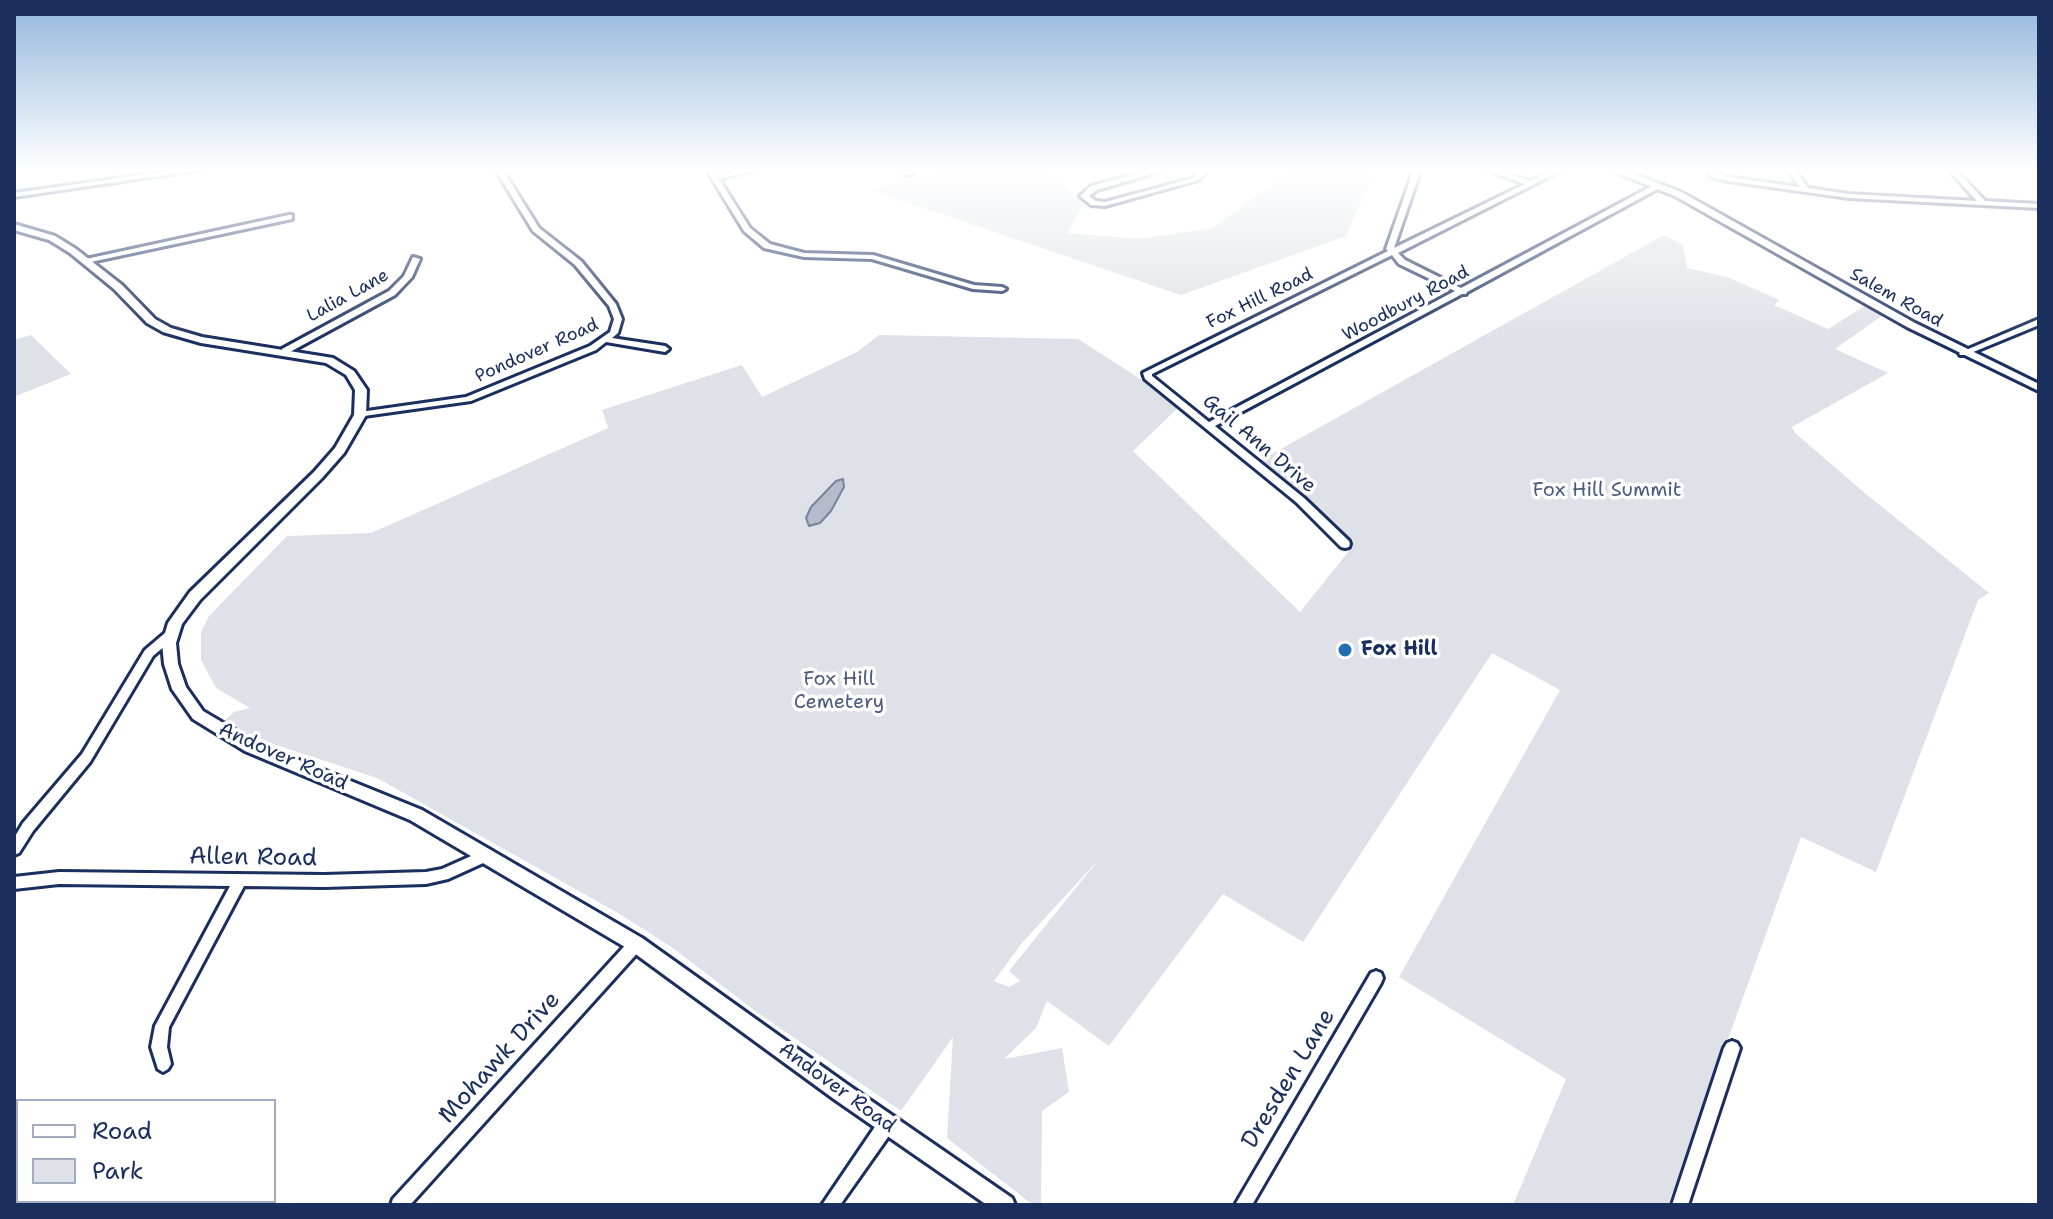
<!DOCTYPE html>
<style>
body{margin:0}
#map{position:relative;width:2053px;height:1219px;overflow:hidden;background:#fff;font-family:"Shantell Sans",sans-serif}
canvas{display:block}
.frame{position:absolute;inset:0;border:16px solid #1b2f5e;pointer-events:none}
.legend{position:absolute;left:16px;top:1099px;width:260px;height:104px;box-sizing:border-box;background:#fff;border:2px solid #a4acbf;margin:0;padding:10px 14px;list-style:none;font-size:24px;color:#1b2f5e}
.legend li{display:flex;align-items:center;gap:16px;height:40px}
.legend b{width:40px;border:2px solid #a4acbf}
</style>
<div id="map">
<canvas width="2053" height="1219"></canvas>
<div class="frame"></div>
<ul class="legend">
<li><b style="height:10px;background:#fff"></b>Road</li>
<li><b style="height:22px;background:#dee1e7"></b>Park</li>
</ul>
</div>
<script>
const ctx = document.querySelector('canvas').getContext('2d');
ctx.lineJoin = 'round';
function fillPath(path, color) {
  ctx.fillStyle = color;
  ctx.fill(path, 'evenodd');
}
function poly(rows) {
  const path = new Path2D();
  for (const r of rows) {
    path.moveTo(r[0], r[1]);
    for (let i = 2; i < r.length; i += 2) path.lineTo(r[i], r[i + 1]);
  }
  return path;
}
function stroke(path, color, width, dash) {
  ctx.strokeStyle = color;
  ctx.lineWidth = width;
  ctx.lineCap = dash ? 'butt' : 'round';
  ctx.setLineDash(dash || []);
  ctx.stroke(path);
}
function write(font, color, halo, rows, align = 'center') {
  ctx.font = font + ' "Shantell Sans",sans-serif';
  ctx.lineWidth = 7;
  ctx.setLineDash([]);
  ctx.textBaseline = 'middle';
  ctx.strokeStyle = halo;
  ctx.fillStyle = color;
  for (const [text, x, y, turn = 0] of rows) {
    ctx.save();
    ctx.translate(x, y);
    ctx.rotate((+turn || 0) * Math.PI / 180);
    ctx.textAlign = isNaN(turn) ? turn : align;
    if (halo) ctx.strokeText(text, 0, 0);
    ctx.fillText(text, 0, 0);
    ctx.restore();
  }
}
fillPath(poly([
 [950,169,1048,169,1084,204,1067,233,1139,239,1213,228,1293,169,1375,169,1346,236,1181,295,871,190],
 [1664,235,1683,245,1687,268,1727,277,1780,300,1774,305,1828,329,1866,305,1883,315,1835,349,1888,373,1792,427,1795,433,1866,494,1989,593,1978,600,1876,872,1801,837,1668,1205,1513,1205,1566,1079,1399,977,1560,690,1492,653,1303,942,1223,894,1109,1046,1047,1001,1036,1028,1004,1059,1062,1048,1069,1092,1042,1111,1041,1205,1033,1205,947,1138,953,1037,901,1111,758,1013,670,946,618,913,377,778,258,739,224,721,234,712,250,708,216,688,201,660,201,632,209,616,287,536,371,533,608,428,602,410,742,365,762,397,857,352,879,335,1078,339,1181,405,1133,451,1300,612,1353,546,1261,460],
 [1100,858,1009,971,1020,981,1009,987,994,981,1022,943],
 [31,335,71,374,14,397,14,340]
]), '#dee1e7');
const water = poly([
 [843,479,844,487,831,511,820,523,809,526,806,518,811,507,836,481,843,479]
]);
fillPath(water, '#b5bbca');
stroke(water, '#77839f', 2);
const minor = poly([
 [184,169,205,169,14,197,14,193,184,169],
 [495,169,502,169,539,228,581,261,616,304,622,319,618,333,612,338,665,346,669,349,665,352,606,342,596,350,471,401,357,417,355,415,360,412,466,397,590,346,610,332,614,319,609,306,575,265,533,231,495,169],
 [706,169,713,169,717,175,742,169,756,169,719,179,750,228,770,244,804,253,873,255,974,285,1002,287,1006,289,1002,291,973,289,872,259,804,257,764,248,744,231,706,169],
 [904,169,911,169,913,174,907,175,904,169],
 [1155,169,1168,169,1097,190,1089,196,1096,201,1105,202,1194,178,1197,174,1197,169,1204,169,1205,174,1198,180,1105,206,1091,205,1080,196,1091,186,1155,169],
 [1414,169,1421,169,1394,248,1525,184,1484,169,1495,169,1530,181,1555,169,1564,169,1398,253,1405,260,1461,288,1656,184,1663,186,1467,292,1466,294,1462,294,1215,426,1304,498,1349,541,1350,544,1349,547,1345,548,1341,547,1296,502,1145,379,1143,373,1388,251,1386,249,1414,169],
 [1392,255,1399,264,1455,291,1209,422,1152,376,1152,374,1392,255],
 [1706,169,1713,169,1716,174,1728,177,1800,187,1787,169,1794,169,1808,188,1849,194,1977,201,1948,169,1955,169,1985,201,2039,204,2039,208,1849,198,1728,181,1712,177,1706,169],
 [289,215,292,215,292,219,86,263,82,261,86,259,289,215],
 [413,257,420,259,412,277,395,295,288,353,282,353,282,349,389,291,404,276,413,257],
 [2039,319,2039,325,1966,355,1960,355,1959,353,2039,319],
 [169,632,173,633,175,636,173,639,153,656,90,762,33,831,19,853,14,855,14,838,23,823,82,754,145,650,165,633,169,632],
 [487,849,492,851,494,855,492,859,448,879,426,884,324,887,244,886,169,1027,167,1047,171,1064,168,1069,163,1072,158,1069,151,1047,155,1026,230,886,59,884,14,889,14,877,59,872,324,875,426,872,442,869,487,849],
 [636,937,641,939,643,944,641,949,410,1205,391,1205,393,1199,631,939,636,937],
 [1376,971,1381,973,1383,978,1381,983,1252,1205,1235,1205,1371,973,1376,971],
 [1732,1041,1737,1043,1740,1048,1688,1205,1672,1205,1724,1048,1727,1043,1732,1041],
 [887,1116,893,1118,895,1124,893,1130,840,1205,822,1205,881,1118,887,1116]
]);
const major = poly([
 [1607,169,1620,169,1681,192,1915,323,2039,384,2039,391,1907,327,1675,196,1607,169],
 [14,224,55,236,76,249,122,285,155,319,171,328,202,337,333,358,354,371,367,390,366,415,344,453,322,478,200,600,182,624,176,643,178,664,186,687,203,711,257,743,422,810,642,938,848,1085,1012,1198,1015,1205,987,1205,834,1099,630,950,410,820,245,751,193,719,172,689,164,664,162,643,168,623,190,592,314,472,335,448,354,415,355,390,346,375,326,363,201,343,163,332,147,323,114,289,70,253,49,240,14,230,14,224]
]);
stroke(minor, '#1b2f5e', 6);
stroke(major, '#1b2f5e', 6);
fillPath(minor, '#fff');
fillPath(major, '#fff');
const sky = ctx.createLinearGradient(0, 0, 0, 340);
sky.addColorStop(0, '#93b7dc');
sky.addColorStop(0.5, '#fff');
sky.addColorStop(1, '#ffffff00');
ctx.fillStyle = sky;
ctx.fillRect(0, 0, 2053, 340);
for (const [x, y, r, color] of [
 [1345,650,8,"#1f6fb2"]
]) {
  const dot = new Path2D();
  dot.arc(x, y, r, 0, 2 * Math.PI);
  ctx.fillStyle = color;
  ctx.fill(dot);
  stroke(dot, '#fff', 3);
}
write('18px', '#1b2f5e', '#fff', [
 ["Lalia Lane",348,296,-29],
 ["Salem Road",1896,298,29],
 ["Fox Hill Road",1260,299,-26],
 ["Woodbury Road",1406,304,-28],
 ["Pondover Road",537,351,-24]
]);
write('20px', '#1b2f5e', '#fff', [
 ["Gail Ann Drive",1259,444,40],
 ["Andover Road",283,757,24],
 ["Andover Road",837,1088,36]
]);
write('20px', '#4c5c80', '#fff', [
 ["Fox Hill Summit",1607,491],
 ["Fox Hill",839,680],
 ["Cemetery",839,703]
]);
write('bold 20px', '#1b2f5e', '#fff', [
 ["Fox Hill",1361,650]
], 'left');
write('24px', '#1b2f5e', '#fff', [
 ["Allen Road",253,858,1],
 ["Mohawk Drive",500,1058,-48],
 ["Dresden Lane",1289,1079,-59]
]);
</script>
